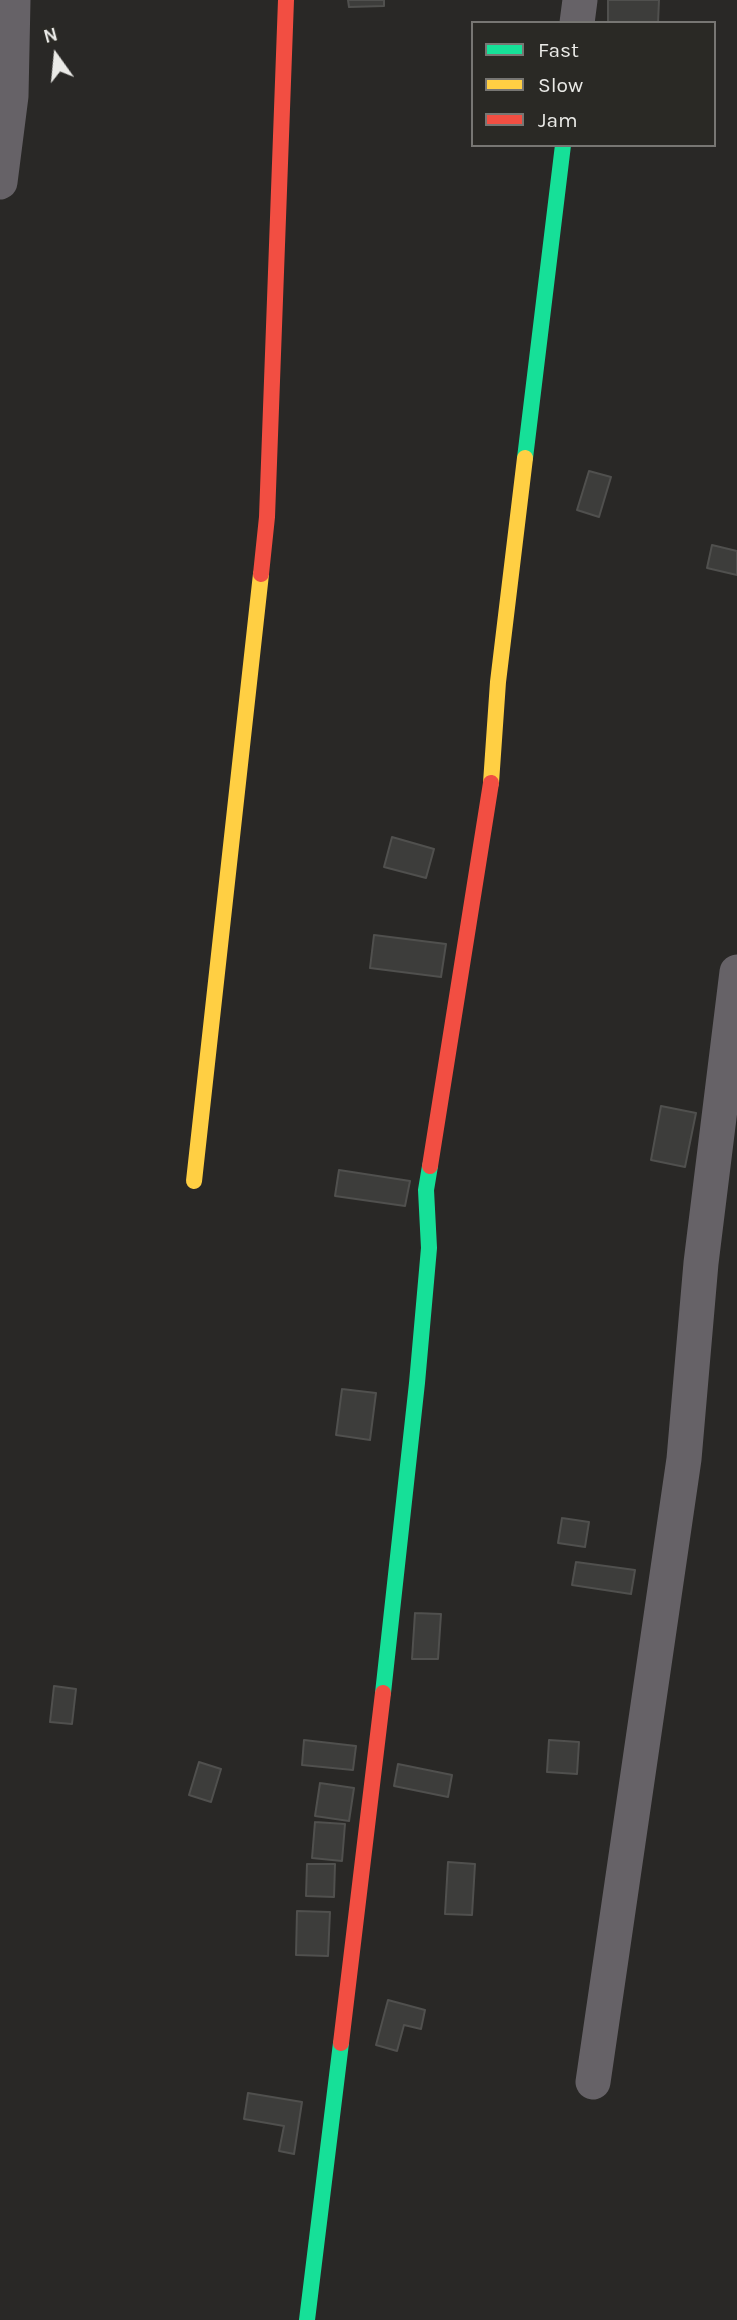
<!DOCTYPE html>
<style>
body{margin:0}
#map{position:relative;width:737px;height:2320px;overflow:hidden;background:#292826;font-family:Karla,sans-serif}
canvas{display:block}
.legend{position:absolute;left:471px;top:21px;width:245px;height:126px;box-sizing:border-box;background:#2a2925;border:2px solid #777673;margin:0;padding:9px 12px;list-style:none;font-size:21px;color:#eaeae7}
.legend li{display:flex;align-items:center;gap:14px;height:35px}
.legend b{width:35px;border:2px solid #777673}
.north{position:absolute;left:21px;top:21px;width:70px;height:70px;-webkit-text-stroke:5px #2a2925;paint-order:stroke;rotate:345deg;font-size:19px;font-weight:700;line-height:28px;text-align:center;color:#eaeae7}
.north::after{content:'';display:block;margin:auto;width:24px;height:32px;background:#eaeae7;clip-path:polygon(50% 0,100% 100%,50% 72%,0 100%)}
</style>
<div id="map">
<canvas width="737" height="2320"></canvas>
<ul class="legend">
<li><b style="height:9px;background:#16e098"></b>Fast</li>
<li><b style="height:9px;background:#ffcf43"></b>Slow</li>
<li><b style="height:9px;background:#f24e42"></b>Jam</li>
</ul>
<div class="north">N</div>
</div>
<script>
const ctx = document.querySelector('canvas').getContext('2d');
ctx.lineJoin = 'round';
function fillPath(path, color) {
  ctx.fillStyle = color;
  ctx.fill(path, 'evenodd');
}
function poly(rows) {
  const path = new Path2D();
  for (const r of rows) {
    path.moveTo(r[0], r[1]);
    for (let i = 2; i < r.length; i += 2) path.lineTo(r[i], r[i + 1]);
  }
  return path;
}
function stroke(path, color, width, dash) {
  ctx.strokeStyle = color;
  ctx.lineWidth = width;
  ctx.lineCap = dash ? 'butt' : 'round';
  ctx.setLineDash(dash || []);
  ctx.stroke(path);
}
const building = poly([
 [348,0,384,0,384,6,349,7,348,0],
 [608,0,659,0,658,23,608,23,608,0],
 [589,471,611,477,599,517,577,510,589,471],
 [712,545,737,551,737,575,707,568,712,545],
 [392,837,434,849,426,878,384,867,392,837],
 [374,935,446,944,441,977,370,968,374,935],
 [661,1106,696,1113,685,1167,651,1160,661,1106],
 [339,1170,410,1181,405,1206,335,1196,339,1170],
 [342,1389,376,1393,370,1440,336,1435,342,1389],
 [562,1518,589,1522,585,1547,558,1543,562,1518],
 [576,1562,635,1570,631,1594,572,1585,576,1562],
 [415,1613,441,1614,438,1659,412,1659,415,1613],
 [54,1686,76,1689,72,1724,50,1722,54,1686],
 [304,1740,356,1746,353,1770,302,1765,304,1740],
 [549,1740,579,1742,577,1774,547,1772,549,1740],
 [199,1762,221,1769,211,1802,189,1795,199,1762],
 [398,1764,452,1775,448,1797,394,1786,398,1764],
 [320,1783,354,1788,349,1821,315,1816,320,1783],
 [315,1822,345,1824,342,1861,312,1858,315,1822],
 [448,1862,475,1864,472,1915,445,1914,448,1862],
 [307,1864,335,1864,334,1897,306,1896,307,1864],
 [297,1911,330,1912,328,1956,296,1955,297,1911],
 [388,2000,425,2010,421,2029,404,2025,397,2051,376,2045,388,2000],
 [248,2093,302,2102,294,2154,279,2151,284,2126,244,2119,248,2093]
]);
fillPath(building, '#3d3d3b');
stroke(building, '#50504e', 2);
stroke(poly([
 [577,23,580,0],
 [0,182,11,96,13,0],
 [593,2082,684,1459,701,1263,737,972]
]), '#666267', 35);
stroke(poly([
 [525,458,563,145],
 [383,1693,417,1383,429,1248,426,1190,430,1166],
 [307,2320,341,2043]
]), '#16e098', 16);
stroke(poly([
 [491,783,498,682,525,458],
 [194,1181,261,574]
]), '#ffcf43', 16);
stroke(poly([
 [261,574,267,517,286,0],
 [430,1166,491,783],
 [341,2043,383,1693]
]), '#f24e42', 16);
</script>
